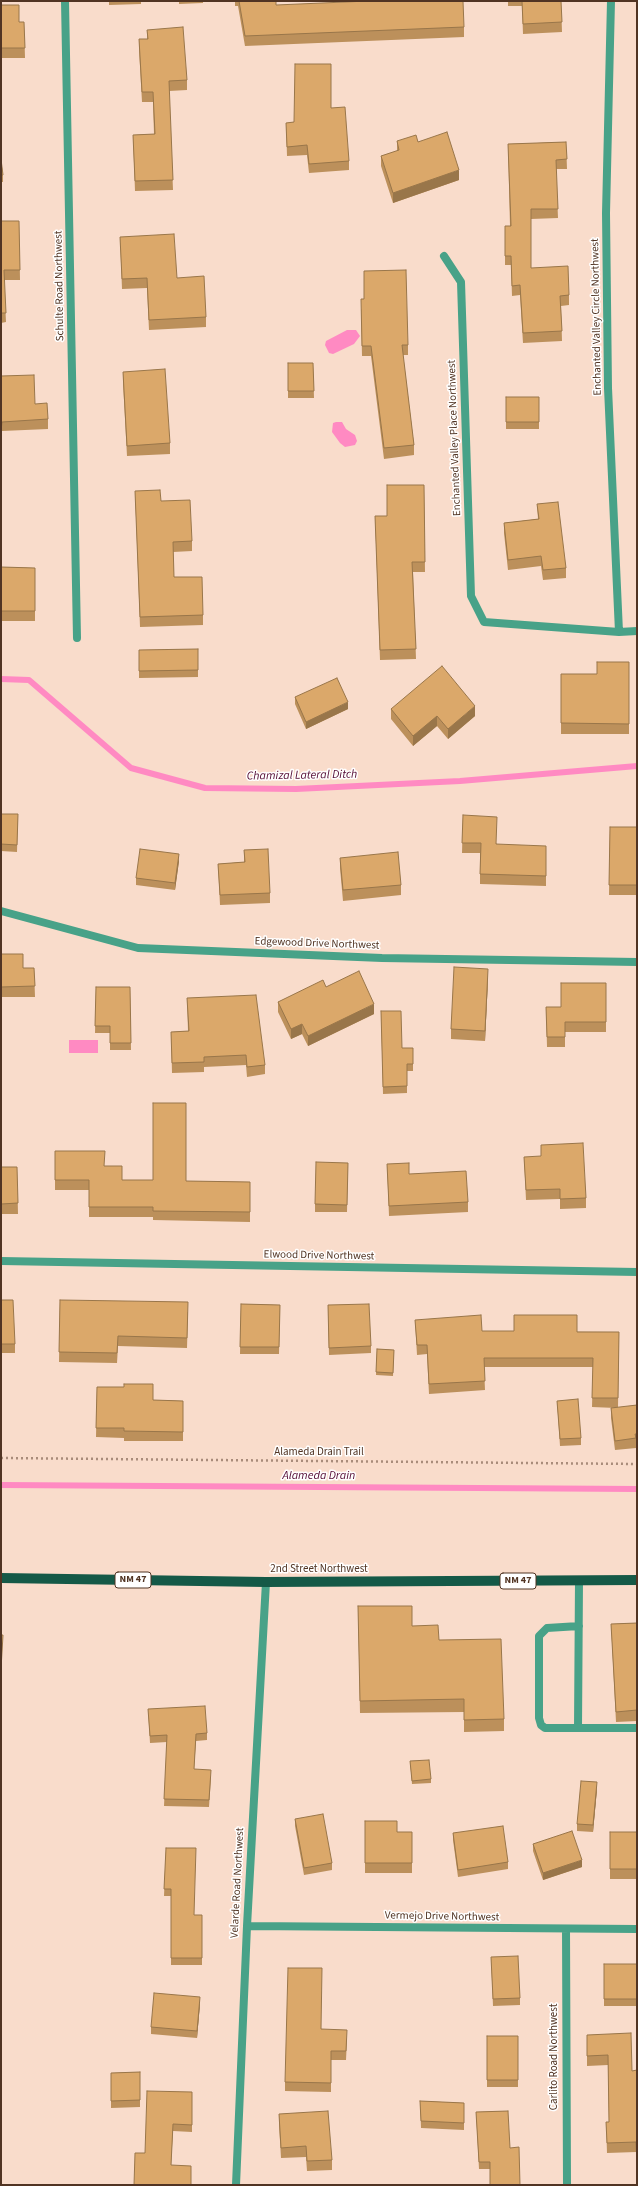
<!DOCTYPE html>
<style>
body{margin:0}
#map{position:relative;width:638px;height:2186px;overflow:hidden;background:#f9dccb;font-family:"Source Sans 3",sans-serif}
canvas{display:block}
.frame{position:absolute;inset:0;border:2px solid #513423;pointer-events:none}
</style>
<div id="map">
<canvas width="638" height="2186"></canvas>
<div class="frame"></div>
</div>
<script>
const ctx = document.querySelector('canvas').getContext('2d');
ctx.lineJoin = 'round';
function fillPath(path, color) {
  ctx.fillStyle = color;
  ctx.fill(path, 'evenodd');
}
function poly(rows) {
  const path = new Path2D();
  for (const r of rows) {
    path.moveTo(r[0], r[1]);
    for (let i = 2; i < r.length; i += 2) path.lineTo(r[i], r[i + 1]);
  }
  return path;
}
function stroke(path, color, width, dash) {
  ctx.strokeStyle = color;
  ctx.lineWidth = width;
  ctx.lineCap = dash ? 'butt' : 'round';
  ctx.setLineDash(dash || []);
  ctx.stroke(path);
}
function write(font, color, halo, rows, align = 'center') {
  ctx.font = font + ' "Source Sans 3",sans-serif';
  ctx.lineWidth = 3;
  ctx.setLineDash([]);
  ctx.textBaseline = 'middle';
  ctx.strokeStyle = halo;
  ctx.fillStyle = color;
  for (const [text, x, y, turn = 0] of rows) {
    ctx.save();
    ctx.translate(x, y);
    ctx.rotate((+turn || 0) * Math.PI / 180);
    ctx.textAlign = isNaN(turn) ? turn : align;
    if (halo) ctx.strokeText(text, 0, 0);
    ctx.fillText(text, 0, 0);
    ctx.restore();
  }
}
fillPath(poly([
 [347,330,356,330,360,336,354,344,333,354,329,353,325,345,326,341],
 [336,422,342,422,346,429,355,435,357,441,355,445,345,447,340,443,332,432,333,423],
 [69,1040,98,1040,98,1053,69,1053]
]), '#ff8ac2');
stroke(poly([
 [1,679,29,680,131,768,205,788,296,789,460,781,637,766],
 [1,1485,637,1489]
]), '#ff8ac2', 6);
stroke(poly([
 [1,1458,637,1464]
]), '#a88b7a', 2.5, [2, 3]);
stroke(poly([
 [579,1626,547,1628,539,1636,539,1718,541,1725,545,1728,637,1728],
 [578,1728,579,1581]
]), '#48a288', 8);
stroke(poly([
 [65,1,77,638],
 [611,1,606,213,608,388,619,632],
 [444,256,461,282,471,596,484,622,619,632,637,631],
 [1,911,138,948,382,958,637,962],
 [1,1261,637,1272],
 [247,1926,637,1929],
 [566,1929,567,2185],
 [236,2185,247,1926,266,1582]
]), '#48a288', 8);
stroke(poly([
 [1,1578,266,1582,637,1580]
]), '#155947', 10);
fillPath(poly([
 [109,1,141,1,141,4,109,5],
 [179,1,203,1,203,3,179,4],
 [235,1,276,1,276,5,464,27,464,37,245,46,238,6,235,6],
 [508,1,561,1,562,32,523,34,522,6,508,6],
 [1,5,19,22,24,22,25,58,1,58],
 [147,30,187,80,187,90,169,91,173,190,135,191,133,135,154,134,153,102,142,102,139,49,139,39,147,39],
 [331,108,349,161,349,170,309,173,307,155,287,156,286,123,294,122],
 [397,141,418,142,459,180,393,203,381,166,381,156,397,151],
 [566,142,567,169,556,169,558,218,531,219,531,268,569,295,569,305,561,306,562,341,523,343,520,295,512,296,511,265,505,265,505,226,510,226,508,144],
 [1,159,3,175,3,182,1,182],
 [1,221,19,221,20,280,4,280,6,322,1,323],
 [120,237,177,278,206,317,206,327,149,330,147,288,122,289],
 [361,309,408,345,408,355,403,355,414,445,414,455,384,459,371,356,362,356],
 [288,363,313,363,314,398,288,398],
 [123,372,170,443,170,454,127,456,123,382],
 [1,376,35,404,48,419,48,429,2,431,1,440],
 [506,397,539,397,539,429,506,429],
 [424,485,425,572,413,572,416,659,380,660,375,516,387,516],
 [135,491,161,501,192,541,192,551,173,552,174,577,203,615,203,625,140,627],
 [537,504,566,568,566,578,543,580,541,566,508,570,504,533,504,523,538,519],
 [1,567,35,568,35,621,1,621],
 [198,649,198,677,139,678,139,650],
 [629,662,629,734,561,734,561,674,597,674],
 [295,697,348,709,306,729,295,704],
 [391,709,475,716,448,739,437,726,413,746,391,719],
 [1,814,18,814,17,852,1,851],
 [463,815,497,844,546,856,546,886,480,884,480,853,462,853],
 [610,827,637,827,637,895,609,895],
 [244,850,270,893,270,903,220,905,218,864,244,862],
 [340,858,401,885,401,895,343,901,340,868],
 [179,861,175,890,136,885,136,878],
 [1,954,23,968,34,968,35,997,1,997],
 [488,979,485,1041,451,1039,451,1029],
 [606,983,606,1032,565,1032,565,1047,547,1047,546,1007,561,1007],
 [96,987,130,987,131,1050,110,1050,110,1033,95,1033],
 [326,987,374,1014,308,1046,302,1034,291,1039,278,1012,278,1002],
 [187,998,265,1065,265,1074,247,1077,246,1065,204,1067,204,1072,172,1073,171,1032,188,1031],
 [381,1011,402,1048,413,1048,413,1071,407,1071,407,1093,383,1094],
 [55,1151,105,1166,122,1180,250,1182,250,1222,153,1220,153,1217,89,1217,89,1190,55,1190],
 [524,1157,586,1198,586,1208,560,1209,560,1199,526,1200],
 [348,1163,347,1212,315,1212,315,1204],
 [387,1164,468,1202,468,1212,389,1216],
 [1,1167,17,1167,18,1214,1,1214],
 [1,1300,15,1344,15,1353,1,1353],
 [60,1300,188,1312,187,1348,118,1346,117,1363,59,1362],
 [241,1304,280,1305,279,1354,240,1354],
 [328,1305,371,1346,371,1353,329,1355],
 [415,1320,482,1331,619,1332,618,1408,637,1405,637,1444,636,1444,636,1448,615,1450,611,1418,611,1408,616,1408,592,1407,593,1367,484,1367,485,1390,429,1394,427,1354,417,1355],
 [377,1349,394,1350,393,1376,376,1375],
 [97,1387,124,1387,153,1400,183,1401,183,1441,124,1441,124,1438,96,1437],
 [557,1401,581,1438,581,1445,560,1446],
 [358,1606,412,1626,439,1640,504,1719,504,1731,464,1732,464,1712,360,1713],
 [637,1623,637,1721,616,1722,611,1624],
 [148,1709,207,1733,207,1740,196,1741,194,1769,211,1777,209,1807,164,1806,167,1742,150,1743],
 [410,1761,431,1779,431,1783,412,1784],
 [597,1789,593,1832,577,1831,577,1824],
 [295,1819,332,1863,332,1870,304,1875,295,1826],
 [365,1821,397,1832,412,1832,412,1873,365,1873],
 [610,1832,637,1832,637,1879,610,1879],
 [453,1833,508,1862,508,1869,458,1877,453,1840],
 [533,1844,582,1867,543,1880,533,1851],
 [166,1848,194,1915,202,1915,202,1965,171,1965,171,1896,164,1896],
 [491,1957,520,1998,520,2005,493,2006],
 [604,1964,637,1964,637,2006,604,2006],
 [200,2004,197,2038,151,2034,151,2027],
 [321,2029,347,2039,346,2060,331,2060,331,2092,285,2091,285,2082],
 [587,2035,632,2071,637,2070,637,2175,636,2152,607,2153,606,2122,609,2122,608,2065,587,2066],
 [487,2036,518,2036,518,2087,487,2087],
 [140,2072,140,2107,111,2108,111,2073],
 [192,2092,192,2132,173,2131,171,2165,191,2185,145,2153],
 [420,2101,464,2103,464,2130,421,2128],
 [508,2111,490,2169,479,2169,476,2112],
 [279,2114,332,2160,332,2170,307,2171,306,2157,281,2158,279,2124]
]), '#bc905b');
fillPath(poly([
 [459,170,459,180,393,203,393,193],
 [348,702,348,709,306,729,306,722],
 [475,706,475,716,448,739,448,729],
 [437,716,437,726,413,746,413,736],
 [179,854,179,861,175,890,175,883],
 [488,969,488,979,485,1041,485,1031],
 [374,1004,374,1014,308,1046,308,1036],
 [302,1024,302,1034,291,1039,291,1029],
 [597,1782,597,1789,593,1832,593,1825],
 [582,1860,582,1867,543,1880,543,1873],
 [200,1997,200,2004,197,2038,197,2031]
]), '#99764a');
const building = poly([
 [239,1,276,1,276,5,368,1,463,1,464,27,245,36,239,1],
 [522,1,561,1,562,22,523,24,522,1],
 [1,5,19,5,19,22,24,22,25,48,1,48,1,5],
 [183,27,187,80,169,81,173,180,135,181,133,135,155,134,153,92,142,92,139,39,148,39,147,30,183,27],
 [295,64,331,64,331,108,345,107,349,161,309,164,307,145,287,147,286,123,294,122,295,64],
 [447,132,459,170,393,193,381,156,399,150,397,141,416,135,418,142,447,132],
 [566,142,567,159,556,160,558,209,531,209,531,268,568,266,569,295,560,296,562,331,523,333,520,285,512,286,511,256,505,256,505,226,511,226,508,144,566,142],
 [1,159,3,175,1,175,1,159],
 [1,221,19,221,20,270,4,270,6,313,1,313,1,221],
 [174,234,177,278,204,276,206,317,149,320,147,278,122,279,120,237,174,234],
 [406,270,408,345,402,345,414,445,384,448,371,346,362,346,361,299,364,299,364,271,406,270],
 [288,363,313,363,314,391,288,391,288,363],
 [165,369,170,443,127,446,123,372,165,369],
 [34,375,35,404,47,403,48,419,2,422,1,431,1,376,34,375],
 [506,397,539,397,539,422,506,422,506,397],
 [387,485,424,485,425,562,412,562,416,649,380,650,375,516,387,516,387,485],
 [160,490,161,501,190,500,192,541,173,542,174,577,202,577,203,615,140,617,135,491,160,490],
 [558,502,566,568,543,570,541,556,508,560,504,523,539,519,537,504,558,502],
 [1,567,35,568,35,611,1,611,1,567],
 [198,649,198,670,139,671,139,650,198,649],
 [597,662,629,662,629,724,561,723,561,674,597,674,597,662],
 [442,666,475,706,448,729,437,716,413,736,391,709,442,666],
 [337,678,348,702,306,722,295,697,337,678],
 [1,814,18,814,17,845,1,844,1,814],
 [463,815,497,817,496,844,546,846,546,876,480,874,481,843,462,843,463,815],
 [610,827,637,827,637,885,609,885,610,827],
 [140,849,179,854,175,883,136,878,140,849],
 [268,849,270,893,220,895,218,864,245,862,244,850,268,849],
 [398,852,401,885,343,890,340,858,398,852],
 [1,954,23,954,23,968,34,968,35,986,1,987,1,954],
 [454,967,488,969,485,1031,451,1029,454,967],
 [359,971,374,1004,308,1036,302,1024,291,1029,278,1002,323,980,326,987,359,971],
 [561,983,606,983,606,1022,565,1022,565,1037,547,1037,546,1007,561,1007,561,983],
 [96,987,130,987,131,1043,110,1043,110,1026,95,1026,96,987],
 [256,995,265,1065,247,1067,246,1055,204,1057,204,1062,172,1063,171,1032,189,1031,187,998,256,995],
 [381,1011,401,1011,402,1048,413,1048,413,1064,407,1064,407,1086,383,1087,381,1011],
 [153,1103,186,1103,186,1181,250,1182,250,1212,153,1211,153,1207,89,1207,89,1180,55,1180,55,1151,105,1151,104,1166,122,1166,122,1180,153,1180,153,1103],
 [583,1143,586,1198,560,1199,560,1189,526,1190,524,1157,541,1156,541,1145,583,1143],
 [316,1162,348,1163,347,1205,315,1204,316,1162],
 [409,1163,409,1174,466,1171,468,1202,389,1206,387,1164,409,1163],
 [1,1167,17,1167,18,1203,1,1204,1,1167],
 [1,1300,13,1300,15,1344,1,1344,1,1300],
 [60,1300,188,1302,187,1338,118,1336,117,1353,59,1352,60,1300],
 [241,1304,280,1305,279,1347,240,1347,241,1304],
 [369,1304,371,1346,329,1348,328,1305,369,1304],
 [481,1315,482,1331,514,1331,514,1315,577,1315,577,1332,619,1332,618,1398,592,1398,593,1358,484,1358,485,1381,429,1384,427,1345,417,1345,415,1320,481,1315],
 [377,1349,394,1350,393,1373,376,1372,377,1349],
 [124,1384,153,1384,153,1400,183,1401,183,1432,124,1431,124,1428,96,1428,97,1387,124,1387,124,1384],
 [578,1399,581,1438,560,1439,557,1401,578,1399],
 [637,1405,637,1434,635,1434,636,1438,615,1441,611,1408,637,1405],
 [358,1606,412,1606,412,1626,438,1625,439,1640,501,1639,504,1719,464,1720,464,1699,360,1701,358,1606],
 [637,1623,637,1710,616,1712,611,1624,637,1623],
 [1,1635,3,1635,1,1669,1,1635],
 [205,1706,207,1733,196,1734,194,1769,211,1770,209,1800,164,1799,167,1735,150,1736,148,1709,205,1706],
 [429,1760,431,1779,412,1781,410,1761,429,1760],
 [581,1781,597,1782,593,1825,577,1824,581,1781],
 [323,1814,332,1863,304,1868,295,1819,323,1814],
 [365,1821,397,1821,397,1832,412,1832,412,1863,365,1863,365,1821],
 [503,1826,508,1862,458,1870,453,1833,503,1826],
 [572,1831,582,1860,543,1873,533,1844,572,1831],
 [610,1832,637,1832,637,1869,610,1869,610,1832],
 [166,1848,196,1848,194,1915,202,1915,202,1958,171,1958,171,1889,164,1889,166,1848],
 [518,1956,520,1998,493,1999,491,1957,518,1956],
 [604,1964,637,1964,637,1999,604,1999,604,1964],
 [288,1968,322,1968,321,2029,347,2030,346,2051,331,2051,331,2083,285,2082,288,1968],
 [154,1993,200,1997,197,2031,151,2027,154,1993],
 [631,2033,632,2071,637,2070,637,2164,636,2142,607,2143,606,2122,609,2122,608,2055,587,2056,587,2035,631,2033],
 [487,2036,518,2036,518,2080,487,2080,487,2036],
 [140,2072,140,2100,111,2101,111,2073,140,2072],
 [147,2091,192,2092,192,2125,173,2124,171,2165,191,2166,191,2185,134,2185,135,2153,145,2153,147,2091],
 [420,2101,464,2103,464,2123,421,2121,420,2101],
 [328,2111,332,2160,307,2161,306,2146,281,2148,279,2114,328,2111],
 [508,2111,510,2148,519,2147,520,2185,490,2185,490,2162,479,2162,476,2112,508,2111]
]);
fillPath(building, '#dba86a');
stroke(building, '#99764a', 1);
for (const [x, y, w] of [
 [133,1580,36],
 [518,1581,36]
]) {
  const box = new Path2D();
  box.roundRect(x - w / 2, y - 8, w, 16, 3);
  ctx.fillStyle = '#fff';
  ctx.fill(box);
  stroke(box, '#513423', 1);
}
write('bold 10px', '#513423', null, [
 ["NM 47",133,1580],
 ["NM 47",518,1581]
]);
write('11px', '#513423', '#fff', [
 ["Schulte Road Northwest",60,286,-91],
 ["Enchanted Valley Circle Northwest",597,317,-91],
 ["Enchanted Valley Place Northwest",455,438,-92],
 ["Edgewood Drive Northwest",317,944,2],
 ["Elwood Drive Northwest",319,1256,1],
 ["Alameda Drain Trail",319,1453],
 ["2nd Street Northwest",319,1570],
 ["Velarde Road Northwest",238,1883,-87],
 ["Vermejo Drive Northwest",442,1917,1],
 ["Carlito Road Northwest",555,2057,-90]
]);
write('italic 12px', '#540c35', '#fff', [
 ["Chamizal Lateral Ditch",302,776,-1],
 ["Alameda Drain",319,1476]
]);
</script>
